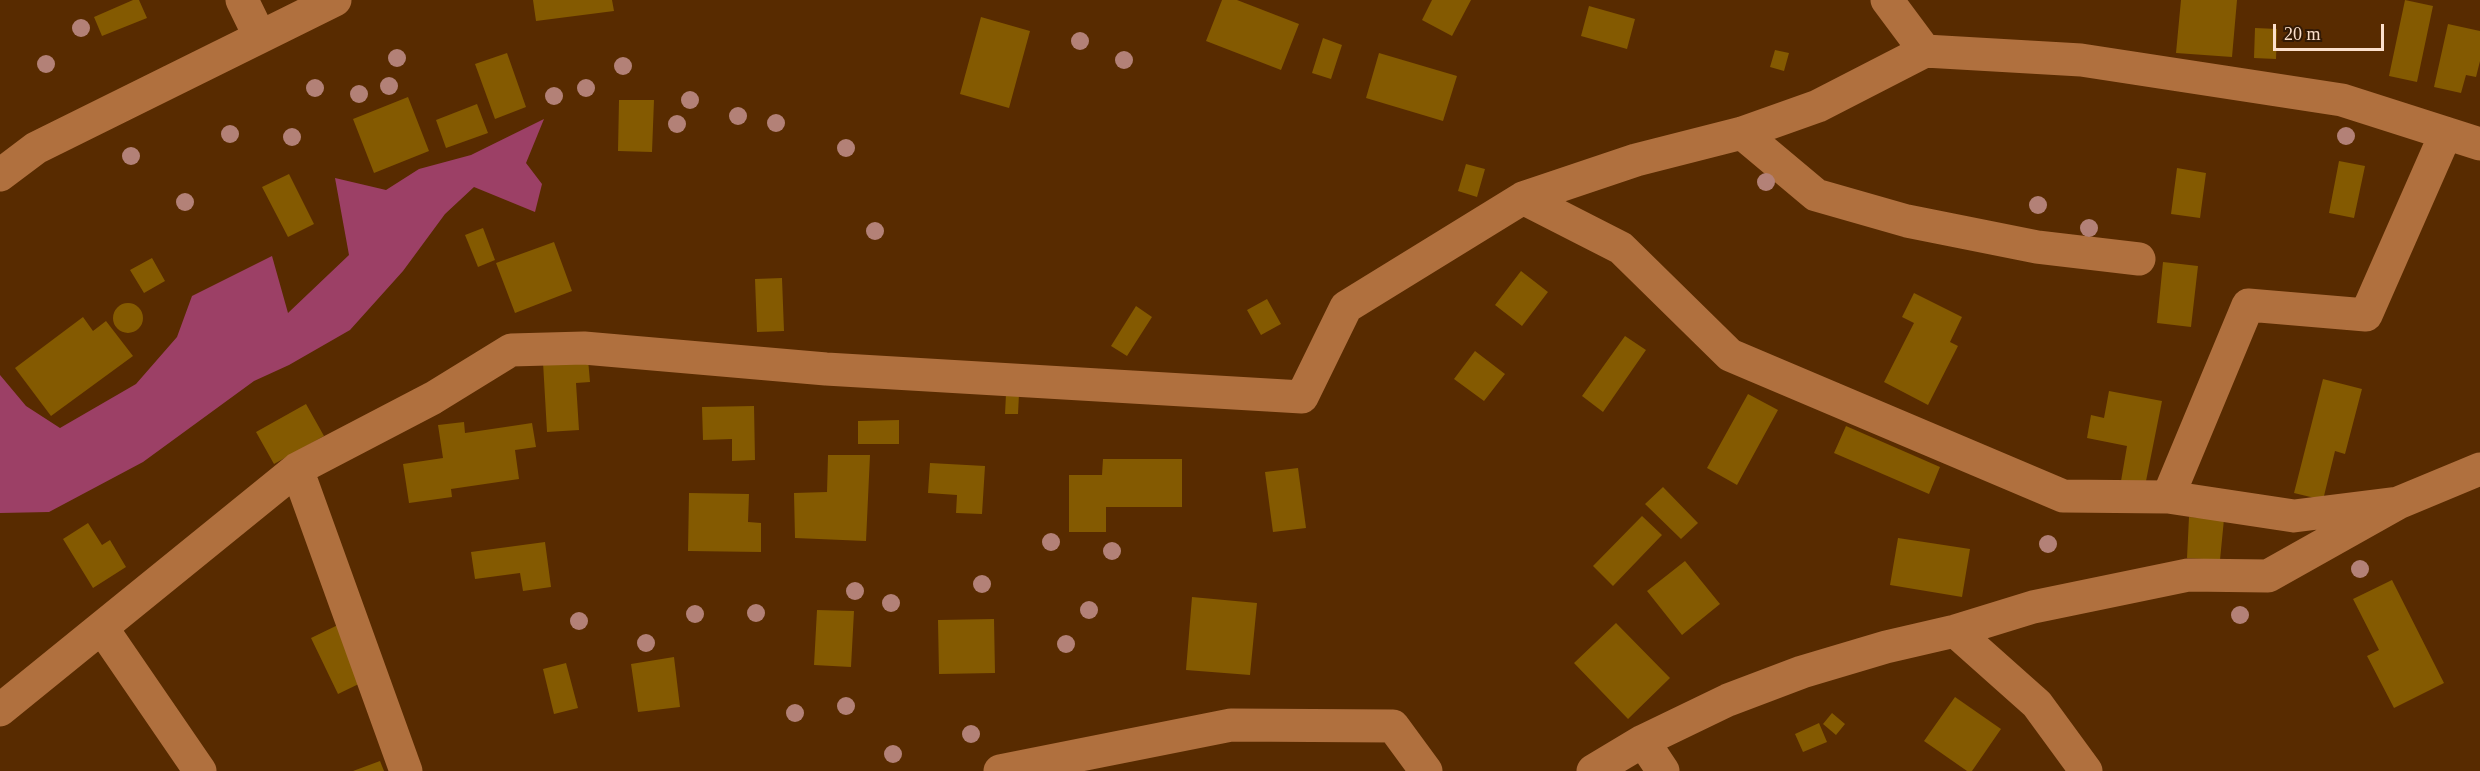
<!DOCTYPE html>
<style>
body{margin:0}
#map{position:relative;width:2480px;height:771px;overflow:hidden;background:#582b00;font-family:"Times New Roman",serif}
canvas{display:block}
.scale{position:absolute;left:2273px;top:24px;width:111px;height:27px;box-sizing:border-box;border:3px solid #fce0cc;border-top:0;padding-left:8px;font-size:18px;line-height:21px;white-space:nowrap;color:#fce0cc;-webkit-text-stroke:4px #321904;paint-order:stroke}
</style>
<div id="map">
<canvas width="2480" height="771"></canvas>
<div class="scale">20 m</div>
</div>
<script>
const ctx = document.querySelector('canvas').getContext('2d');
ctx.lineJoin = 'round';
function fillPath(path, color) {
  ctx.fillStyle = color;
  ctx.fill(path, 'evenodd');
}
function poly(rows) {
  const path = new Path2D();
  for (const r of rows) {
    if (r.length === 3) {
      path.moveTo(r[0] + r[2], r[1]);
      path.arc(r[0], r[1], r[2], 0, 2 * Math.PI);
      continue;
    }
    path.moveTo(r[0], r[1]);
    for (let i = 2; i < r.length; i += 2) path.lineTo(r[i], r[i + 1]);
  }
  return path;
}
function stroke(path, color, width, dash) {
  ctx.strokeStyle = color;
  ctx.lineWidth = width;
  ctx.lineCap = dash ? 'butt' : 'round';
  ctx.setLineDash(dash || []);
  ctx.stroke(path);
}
fillPath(poly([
 [544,119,526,163,542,184,535,212,474,187,445,214,403,271,350,330,289,365,254,381,143,462,49,512,0,513,0,375,26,406,60,428,136,384,177,337,192,296,272,256,288,313,349,255,335,178,386,190,419,169,471,155]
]), '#9c4066');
fillPath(poly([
 [133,0,139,0,147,18,102,36,94,17],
 [533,0,612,0,614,11,536,21],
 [1222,0,1237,0,1299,24,1281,70,1206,41],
 [1432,0,1471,0,1452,36,1422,20],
 [2181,0,2237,0,2232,57,2176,53],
 [2405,0,2433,6,2417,82,2389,76],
 [1589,6,1635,19,1627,49,1581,36],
 [981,17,1030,31,1009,108,960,94],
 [2448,24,2480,31,2480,61,2476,77,2466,75,2461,93,2434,87],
 [2255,28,2277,29,2276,59,2254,58],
 [1323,38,1342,45,1331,79,1312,73],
 [1775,50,1789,53,1784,71,1770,67],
 [507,53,526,107,495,119,475,64],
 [1379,53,1457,76,1443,121,1366,98],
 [408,97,429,151,374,173,353,119],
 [619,100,654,100,652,152,618,151],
 [477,104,488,133,446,148,436,120],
 [2339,161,2365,166,2354,218,2329,213],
 [1466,164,1485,169,1477,197,1458,191],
 [2177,168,2206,173,2200,218,2171,214],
 [289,174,314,224,288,237,262,187],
 [483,228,495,260,478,267,465,235],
 [554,242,572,291,515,313,496,263],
 [152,258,165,281,144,293,130,270],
 [2163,262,2198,266,2191,327,2157,323],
 [1521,271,1548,292,1522,326,1495,305],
 [782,278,784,331,757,332,755,279],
 [1914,293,1962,317,1950,342,1958,346,1928,405,1884,382,1914,323,1902,317],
 [1267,299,1281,324,1261,335,1247,310],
 [128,318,15],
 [1136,306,1152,317,1127,356,1111,346],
 [83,317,93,331,106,321,133,356,51,416,15,368],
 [1625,336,1646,350,1603,412,1582,396],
 [1475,351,1505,374,1484,401,1454,379],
 [588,359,590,382,576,383,579,430,547,432,543,362],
 [2323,379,2362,389,2345,454,2335,451,2323,500,2294,493],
 [2109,391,2162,401,2145,486,2121,481,2127,446,2087,438,2091,415,2104,418],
 [1006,394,1019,394,1018,414,1005,414],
 [1748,394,1778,410,1737,485,1707,468],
 [306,404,324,436,274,464,256,432],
 [754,406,755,460,732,461,732,439,703,440,702,407],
 [899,420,899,444,858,444,858,421],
 [464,422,465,433,532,423,536,447,515,450,519,479,451,489,452,497,409,503,403,464,443,458,438,425],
 [1846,426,1940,467,1929,494,1834,453],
 [828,455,870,455,866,541,795,538,794,493,827,492],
 [1103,459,1182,459,1182,507,1106,507,1106,532,1069,532,1069,475,1102,475],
 [930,463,985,466,982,514,956,513,957,495,928,493],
 [1298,468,1306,528,1273,532,1265,472],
 [1663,487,1698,523,1681,539,1645,504],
 [689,493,749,494,748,522,761,523,761,552,688,551],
 [1642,516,1662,535,1613,586,1593,566],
 [2189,517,2224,519,2220,560,2187,558],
 [88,523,102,545,110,540,126,567,93,588,63,539],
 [1898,538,1970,549,1962,597,1890,585],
 [545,542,551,587,523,591,520,573,475,579,471,552],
 [1685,561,1720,604,1682,635,1647,591],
 [2392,580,2444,683,2394,708,2367,656,2379,650,2353,599],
 [1192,597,1257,603,1250,675,1186,670],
 [817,610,854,611,851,667,814,665],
 [994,619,995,673,939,674,938,620],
 [342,623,369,679,338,694,311,638],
 [1616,623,1670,678,1628,719,1574,663],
 [674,657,680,707,638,712,631,664],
 [566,663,578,708,554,714,543,669],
 [1955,697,2001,729,1972,771,1967,771,1924,741],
 [1832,713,1845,724,1836,735,1823,724],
 [1819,723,1827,742,1803,752,1795,734],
 [380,761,384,771,353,771]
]), '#845a01');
stroke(poly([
 [242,0,260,37],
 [1887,0,1925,51,2081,60,2342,100,2480,144],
 [1742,133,1816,195,1907,221,2037,247,2139,259],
 [0,175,36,148,335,0],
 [1523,198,1621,248,1730,355,2063,496,2168,497,2294,516,2398,503],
 [297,469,406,771],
 [2168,497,2248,305,2366,315,2446,133],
 [102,628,200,771],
 [1955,631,2037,704,2086,771],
 [0,710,297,469,433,398,511,350,584,348,826,369,1302,397,1346,307,1523,198,1636,160,1742,133,1818,106,1925,51],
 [1643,741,1663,771],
 [1000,771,1231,725,1393,726,1426,771],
 [1593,771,1643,741,1728,700,1802,672,1886,647,1955,631,2033,607,2188,575,2268,576,2398,503,2480,469]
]), '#b0703e', 33);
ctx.fillStyle = '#b38177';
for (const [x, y] of [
 [81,28],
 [1080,41],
 [397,58],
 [1124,60],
 [46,64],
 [623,66],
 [389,86],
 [315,88],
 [586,88],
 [359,94],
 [554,96],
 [690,100],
 [738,116],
 [776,123],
 [677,124],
 [230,134],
 [2346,136],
 [292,137],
 [846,148],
 [131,156],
 [1766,182],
 [185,202],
 [2038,205],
 [2089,228],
 [875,231],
 [1051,542],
 [2048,544],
 [1112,551],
 [2360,569],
 [982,584],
 [855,591],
 [891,603],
 [1089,610],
 [756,613],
 [695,614],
 [2240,615],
 [579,621],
 [646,643],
 [1066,644],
 [846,706],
 [795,713],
 [971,734],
 [893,754]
]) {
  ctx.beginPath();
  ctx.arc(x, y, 9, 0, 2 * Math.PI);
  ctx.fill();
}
</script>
